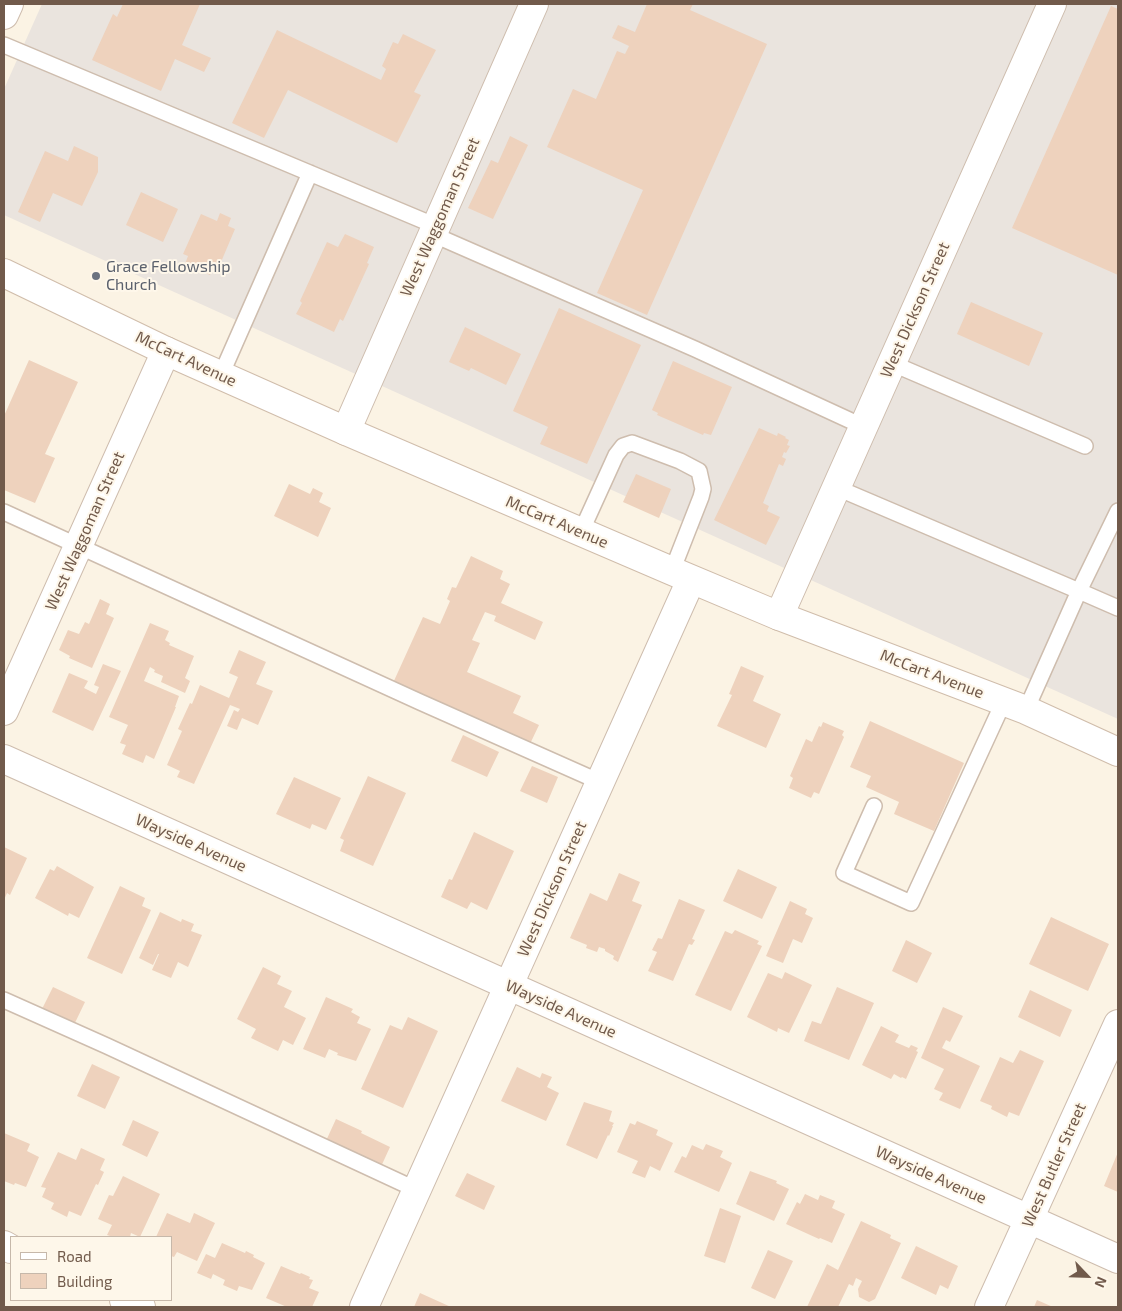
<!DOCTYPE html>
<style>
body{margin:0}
#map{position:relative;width:1122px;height:1311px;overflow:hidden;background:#fbf3e4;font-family:"Exo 2",sans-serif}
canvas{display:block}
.frame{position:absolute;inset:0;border:5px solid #715a4b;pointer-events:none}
.legend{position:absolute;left:10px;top:1236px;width:162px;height:65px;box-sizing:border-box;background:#fef7ea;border:1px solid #c6b8aa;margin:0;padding:6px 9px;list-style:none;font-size:15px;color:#715a4b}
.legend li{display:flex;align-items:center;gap:10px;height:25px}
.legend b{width:25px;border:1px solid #c6b8aa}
.north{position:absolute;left:1062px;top:1251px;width:50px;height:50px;-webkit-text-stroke:4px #fef7ea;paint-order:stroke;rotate:114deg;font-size:14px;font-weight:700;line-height:20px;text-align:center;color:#715a4b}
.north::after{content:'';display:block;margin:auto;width:18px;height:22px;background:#715a4b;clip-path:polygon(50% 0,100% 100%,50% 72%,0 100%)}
</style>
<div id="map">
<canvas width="1122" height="1311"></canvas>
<div class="frame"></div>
<ul class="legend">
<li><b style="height:6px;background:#fff"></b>Road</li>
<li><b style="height:14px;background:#eed2bd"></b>Building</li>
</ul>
<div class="north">N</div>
</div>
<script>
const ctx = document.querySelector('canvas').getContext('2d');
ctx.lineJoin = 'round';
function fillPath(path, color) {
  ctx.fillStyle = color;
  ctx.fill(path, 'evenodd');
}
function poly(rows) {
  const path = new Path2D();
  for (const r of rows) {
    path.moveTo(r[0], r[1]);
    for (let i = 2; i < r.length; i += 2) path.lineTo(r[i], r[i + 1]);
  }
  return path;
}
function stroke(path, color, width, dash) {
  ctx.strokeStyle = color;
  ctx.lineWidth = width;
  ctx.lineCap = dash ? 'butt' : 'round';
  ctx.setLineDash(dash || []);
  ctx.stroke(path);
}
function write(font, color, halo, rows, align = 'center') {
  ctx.font = font + ' "Exo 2",sans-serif';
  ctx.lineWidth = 4;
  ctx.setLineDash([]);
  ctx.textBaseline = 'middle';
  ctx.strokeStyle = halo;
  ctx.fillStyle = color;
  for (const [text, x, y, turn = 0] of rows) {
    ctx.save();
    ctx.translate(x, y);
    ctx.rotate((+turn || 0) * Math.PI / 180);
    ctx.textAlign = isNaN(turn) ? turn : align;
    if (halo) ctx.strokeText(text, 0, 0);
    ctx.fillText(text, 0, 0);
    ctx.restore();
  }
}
fillPath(poly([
 [42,4,1118,4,1118,719,4,215,4,89]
]), '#eae4de');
fillPath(poly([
 [123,4,200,4,182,45,211,58,204,72,175,59,161,91,92,60,113,14,117,17],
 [647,4,693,4,690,10,767,44,647,315,597,293,643,190,547,147,573,89,596,99,617,51,625,54,629,46,612,38,618,25,635,32],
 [1111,6,1118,9,1118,275,1012,228],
 [277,30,381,80,386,69,382,66,393,42,398,44,403,34,436,50,414,92,421,95,397,143,288,90,264,138,232,123],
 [510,136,528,145,493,219,468,208,491,160,498,163],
 [74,146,98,157,98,172,82,206,53,193,40,222,18,212,45,151,68,161],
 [141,192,178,209,163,242,126,225],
 [220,213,231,218,228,226,235,229,218,269,213,267,210,275,185,264,188,256,183,254,201,214,217,221],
 [345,234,374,247,367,263,369,264,343,321,340,319,334,332,296,314,302,303,300,301,327,242,338,247],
 [971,302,1043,333,1029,366,957,334],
 [559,308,641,345,587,464,540,444,548,427,513,411],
 [465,327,521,354,506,385,471,368,469,371,449,362],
 [29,360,78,382,45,454,55,458,35,503,4,490,4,416],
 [673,361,732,387,711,435,704,433,703,435,657,415,658,413,652,410],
 [759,428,777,436,778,433,786,437,785,438,789,440,787,445,790,446,786,453,784,452,782,457,786,459,783,466,779,464,763,503,769,506,767,511,780,517,766,545,714,520],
 [636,474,671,489,659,518,623,502],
 [289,484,310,494,313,488,323,493,319,502,331,508,318,537,274,516],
 [471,556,503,571,500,579,510,584,501,603,543,622,535,640,494,621,496,616,485,612,472,640,480,643,467,672,521,696,513,713,539,725,529,746,393,683,423,617,440,624,450,601,447,599,452,587,456,588],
 [100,599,110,604,106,614,114,618,92,668,69,658,70,656,59,650,68,630,79,634,85,622,89,624],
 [150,623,169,631,165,640,170,643,169,645,194,656,185,678,190,681,185,693,161,682,163,676,154,672,155,670,150,667,144,681,179,696,175,707,176,707,154,759,146,755,143,763,122,754,126,745,120,743,128,725,109,717],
 [239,650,266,662,256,684,273,691,258,725,242,718,237,730,227,726,234,710,238,712,240,709,230,705,194,784,177,777,180,771,167,765,182,731,178,729,190,703,192,704,200,685,229,698,238,677,229,673],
 [103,664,121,671,93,731,52,712,69,673,88,681,84,688,96,694,99,687,94,685],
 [741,666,764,676,753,701,781,714,766,748,717,726,732,695,729,694],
 [870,721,964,763,934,831,894,814,899,802,866,787,871,776,850,767],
 [823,722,844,731,842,735,844,737,819,794,814,792,811,798,789,788,793,778,790,776,806,739,812,742,819,726,821,727],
 [463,735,499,752,487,777,451,761],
 [532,766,558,777,547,803,520,791],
 [368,776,406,793,373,866,340,851,344,840,340,838],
 [294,777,341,798,326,830,312,824,310,829,276,814],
 [474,832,514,851,487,910,471,902,467,909,441,897,449,879,452,880],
 [4,847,27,858,10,895,7,893,4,900],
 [57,866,94,887,79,918,69,913,68,916,35,898,50,869,54,871],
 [738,869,777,887,762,919,723,901],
 [619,873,640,882,632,901,642,905,618,962,613,959,614,956,605,951,605,949,599,947,597,952,586,948,587,945,570,938,590,893,607,901],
 [120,886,145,898,142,906,151,910,122,974,87,958],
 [679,899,705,910,692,939,695,940,692,945,689,944,673,981,648,971,657,952,652,950,658,938,662,939],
 [790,901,807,909,805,914,813,918,802,943,793,939,783,963,766,956],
 [160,912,181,922,182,919,194,924,191,931,202,935,188,967,178,962,171,978,152,970,159,954,158,954,153,965,139,958],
 [1051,917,1109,944,1088,991,1029,964],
 [735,930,759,941,757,944,762,946,731,1011,695,995,725,931,732,934],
 [906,940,932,953,917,983,892,971],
 [263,967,281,976,277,984,292,991,284,1007,306,1018,293,1045,283,1040,278,1051,251,1038,256,1029,237,1019],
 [785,972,812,985,789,1033,778,1028,777,1032,747,1017,768,973,782,979],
 [53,987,85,1002,72,1029,40,1013],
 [837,987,874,1003,849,1060,804,1041,812,1021,821,1024],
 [1030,990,1072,1010,1060,1037,1018,1017],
 [326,997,353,1009,351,1012,360,1017,357,1023,371,1029,356,1061,337,1055,338,1053,329,1049,325,1058,303,1049],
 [943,1007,963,1016,950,1042,946,1040,942,1048,980,1066,960,1109,939,1100,943,1093,934,1089,944,1069,921,1058],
 [408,1017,438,1031,403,1108,361,1089,390,1025,402,1030],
 [881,1026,899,1035,895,1042,909,1048,911,1045,918,1048,916,1051,918,1052,906,1079,902,1077,901,1078,894,1074,891,1079,862,1065],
 [1020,1050,1044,1061,1019,1116,1009,1112,1007,1117,991,1109,992,1106,980,1101,1000,1057,1013,1063],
 [92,1064,120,1077,105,1109,77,1096],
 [517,1067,540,1078,542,1073,552,1077,547,1087,559,1093,546,1121,501,1101],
 [584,1102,612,1111,609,1121,614,1123,612,1126,613,1126,609,1136,608,1135,597,1159,566,1145],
 [336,1119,362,1131,361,1133,390,1147,379,1171,325,1143],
 [133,1120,159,1132,147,1157,122,1145],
 [637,1121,658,1130,656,1135,673,1143,660,1171,650,1166,645,1178,632,1173,638,1161,617,1152,630,1123,635,1125],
 [4,1133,30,1144,27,1151,39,1157,26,1187,15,1183,14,1185,4,1181],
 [706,1144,723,1151,720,1157,732,1163,719,1192,674,1172,682,1156,686,1158,692,1145,703,1150],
 [81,1148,105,1159,100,1170,104,1172,98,1185,96,1184,81,1216,69,1211,67,1217,51,1209,54,1203,42,1197,46,1188,41,1187,58,1152,76,1160],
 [1118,1152,1118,1192,1104,1186],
 [750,1171,777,1181,776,1183,789,1189,774,1221,736,1204],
 [467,1173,495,1186,484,1210,455,1196],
 [123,1176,160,1194,140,1237,131,1233,130,1237,113,1237,107,1235,112,1225,98,1219,109,1195,113,1196],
 [805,1194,818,1200,820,1195,835,1201,832,1208,845,1214,832,1243,820,1238,819,1239,786,1224,797,1202,800,1204],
 [720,1208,741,1216,725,1263,704,1256],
 [167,1213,190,1223,194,1213,215,1223,197,1261,177,1252,174,1257,171,1256,171,1237,156,1237],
 [861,1221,891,1235,890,1238,901,1243,875,1299,869,1302,859,1297,858,1289,862,1281,856,1278,853,1286,849,1284,838,1307,807,1307,827,1264,838,1270],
 [222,1243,245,1253,246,1251,254,1255,253,1257,265,1263,252,1290,239,1286,237,1291,223,1285,225,1280,213,1274,211,1279,197,1273,206,1254,215,1258],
 [916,1246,958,1266,948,1289,940,1285,936,1295,901,1278],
 [768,1250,793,1261,775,1299,751,1288],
 [281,1266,300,1274,301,1273,310,1277,309,1279,313,1280,309,1288,319,1292,312,1307,287,1307,266,1298],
 [420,1293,451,1307,414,1307],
 [1037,1300,1053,1307,1034,1307]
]), '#eed2bd');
const lane = poly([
 [4,45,436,226],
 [432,234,695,349,862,426],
 [891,363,1085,446],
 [221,375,310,173],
 [835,487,1079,591,1026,710],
 [1118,511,1079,591,1118,608],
 [4,512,420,702,600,782],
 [581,532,616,455,623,446,632,443,680,461,699,471,703,489,701,497,672,571],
 [874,806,844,873,911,903,1004,701],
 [4,1000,107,1046,417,1190]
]);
const street = poly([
 [4,15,9,4],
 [346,431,534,4],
 [779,616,1052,4],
 [4,711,166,351],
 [4,759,1118,1259],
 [4,1245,11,1249],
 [124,1300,141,1307],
 [364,1307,691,580],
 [989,1307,1118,1024]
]);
const secondary = poly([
 [4,273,166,351,346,431,672,571,779,616,1026,710,1118,752]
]);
stroke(lane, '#cebdae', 18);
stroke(street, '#cebdae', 30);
stroke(secondary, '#d0bdab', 30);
stroke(lane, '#fff', 15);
stroke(street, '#fff', 28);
stroke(secondary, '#fff', 28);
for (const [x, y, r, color] of [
 [96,276,5,"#6b7280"]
]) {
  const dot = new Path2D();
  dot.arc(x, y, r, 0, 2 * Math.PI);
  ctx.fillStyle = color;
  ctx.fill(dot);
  stroke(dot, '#fef7ea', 2);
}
write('16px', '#715a4b', '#fef7ea', [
 ["West Waggoman Street",440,217,-66],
 ["West Dickson Street",915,310,-66],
 ["McCart Avenue",186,359,25],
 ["McCart Avenue",557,522,23],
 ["West Waggoman Street",85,531,-66],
 ["McCart Avenue",932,674,21],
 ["Wayside Avenue",191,843,24],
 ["West Dickson Street",552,889,-66],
 ["Wayside Avenue",561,1009,24],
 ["West Butler Street",1054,1165,-66],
 ["Wayside Avenue",931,1175,24]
]);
write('16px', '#5b616d', '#fef7ea', [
 ["Grace Fellowship",106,267],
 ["Church",106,285]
], 'left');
</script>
